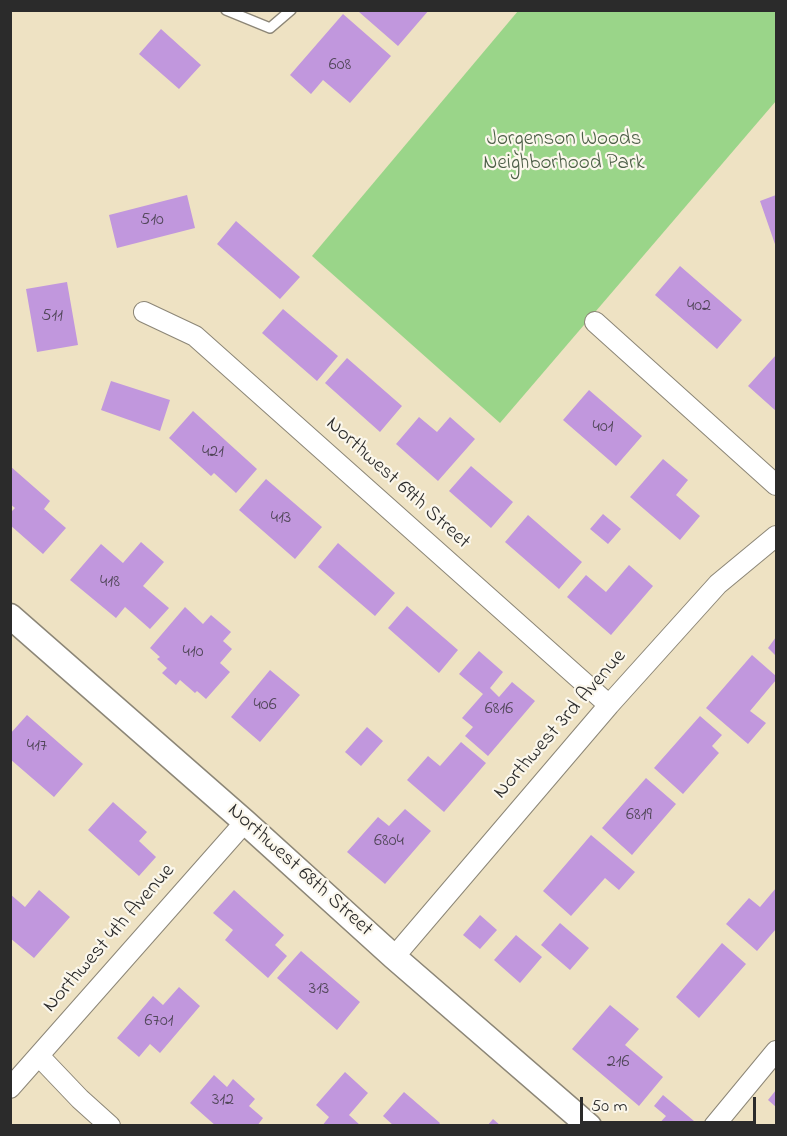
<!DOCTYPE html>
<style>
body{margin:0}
#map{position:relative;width:787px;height:1136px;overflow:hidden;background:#eee2c3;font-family:"Indie Flower",sans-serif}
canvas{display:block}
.frame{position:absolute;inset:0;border:12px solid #2b2b2b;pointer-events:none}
.scale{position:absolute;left:580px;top:1097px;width:176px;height:27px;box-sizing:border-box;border:3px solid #2b2b2b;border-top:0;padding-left:8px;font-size:18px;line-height:21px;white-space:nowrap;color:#2b2b2b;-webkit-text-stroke:4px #fbf7ec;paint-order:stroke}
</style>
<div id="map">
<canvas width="787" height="1136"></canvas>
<div class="frame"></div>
<div class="scale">50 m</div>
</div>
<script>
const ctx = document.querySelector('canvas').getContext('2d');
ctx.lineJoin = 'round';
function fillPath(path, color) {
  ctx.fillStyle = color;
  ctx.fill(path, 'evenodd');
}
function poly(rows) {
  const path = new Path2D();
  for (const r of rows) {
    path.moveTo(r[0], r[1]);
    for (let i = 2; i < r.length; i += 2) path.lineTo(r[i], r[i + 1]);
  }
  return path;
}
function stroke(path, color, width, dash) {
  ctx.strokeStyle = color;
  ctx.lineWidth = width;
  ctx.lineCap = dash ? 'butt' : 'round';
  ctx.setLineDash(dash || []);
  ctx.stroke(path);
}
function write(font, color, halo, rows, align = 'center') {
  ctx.font = font + ' "Indie Flower",sans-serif';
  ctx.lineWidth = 4.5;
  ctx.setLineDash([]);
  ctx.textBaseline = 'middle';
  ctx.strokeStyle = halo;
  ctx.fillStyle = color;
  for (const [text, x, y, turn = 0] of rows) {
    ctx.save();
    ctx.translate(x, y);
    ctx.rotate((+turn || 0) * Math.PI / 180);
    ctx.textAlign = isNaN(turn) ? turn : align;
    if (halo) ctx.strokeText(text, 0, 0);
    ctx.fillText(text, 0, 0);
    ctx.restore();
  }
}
fillPath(poly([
 [518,11,776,11,776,101,500,423,312,256]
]), '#9ad589');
fillPath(poly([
 [360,10,429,10,398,46,359,12],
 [343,14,391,56,350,103,323,80,311,94,290,75],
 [161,29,201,65,179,89,139,54],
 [187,195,195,228,117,248,109,215],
 [776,195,776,247,760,201],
 [236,221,300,277,280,299,217,244],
 [680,266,742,320,717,349,655,295],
 [67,282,78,345,37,352,26,289],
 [283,309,338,356,317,381,262,333],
 [776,355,776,411,748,386],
 [347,358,402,406,380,432,325,383],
 [111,381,170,400,160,431,101,410],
 [589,390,642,436,616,466,563,420],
 [193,411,257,469,236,493,214,473,211,476,169,438],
 [419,417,437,432,450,417,475,439,438,481,396,444],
 [663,459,688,480,676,495,700,516,680,540,630,497],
 [10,466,50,501,44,509,66,528,43,554,10,525,10,513,15,508,10,504],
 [471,466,513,502,491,528,449,491],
 [266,479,322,527,295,559,239,510],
 [603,514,621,529,608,544,590,529],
 [528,515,582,562,559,589,505,542],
 [141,542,164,562,143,586,169,608,150,629,125,607,116,618,70,580,101,544,123,563],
 [338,543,395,593,375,616,318,567],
 [629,565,653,586,611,635,567,597,586,575,606,592],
 [407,606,458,650,439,673,388,628],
 [185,607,203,624,211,615,231,632,223,641,232,649,220,663,230,672,206,699,197,691,195,693,180,680,176,685,162,673,167,668,157,659,160,657,150,648],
 [776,637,776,656,768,648],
 [479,651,503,672,490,688,499,697,512,682,535,701,488,756,465,736,473,727,462,718,483,694,459,674],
 [752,655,776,676,776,680,750,711,766,723,748,744,706,708],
 [270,670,300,695,260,742,231,717],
 [27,715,83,764,54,797,10,759,10,734],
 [700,716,722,735,712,746,719,753,683,794,654,768],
 [367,727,383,741,361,766,345,752],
 [461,742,486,763,444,812,407,780,428,756,440,766],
 [646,778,676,804,632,855,602,828],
 [113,802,147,832,139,841,156,857,139,876,88,830],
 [405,809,431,831,385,884,347,852,378,817,389,826],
 [591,835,635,872,619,890,605,878,571,916,543,891],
 [776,888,776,929,757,951,726,924,749,898,760,907],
 [39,890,70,917,34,958,10,938,10,894,25,907],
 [234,890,284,935,275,945,287,956,268,978,225,940,233,930,213,913],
 [480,915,497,930,480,949,463,935],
 [560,923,589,948,570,970,541,945],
 [516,935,542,957,520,983,494,960],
 [722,943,746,964,699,1018,676,997],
 [301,951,360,1002,337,1030,277,978],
 [179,987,200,1006,160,1053,150,1044,139,1057,117,1038,153,996,163,1005],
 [610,1005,639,1029,625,1045,663,1077,639,1106,572,1049],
 [345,1072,368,1093,349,1115,361,1126,322,1126,329,1117,316,1105],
 [214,1075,227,1087,233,1079,255,1099,249,1106,263,1118,257,1126,216,1126,190,1103],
 [776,1090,776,1107,768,1100],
 [404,1092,440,1123,438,1126,394,1126,383,1116],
 [663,1095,694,1121,690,1126,657,1126,666,1116,654,1106],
 [493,1119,501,1126,487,1126]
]), '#c197dd');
const service = poly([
 [226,10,270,28,291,10]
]);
const minor = poly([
 [144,312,195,336,609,705],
 [595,322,776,485],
 [394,957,609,705,718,584,776,536],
 [39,1056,80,1099,110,1126],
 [10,1088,245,822],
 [714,1126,776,1051]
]);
const tertiary = poly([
 [10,616,245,822,394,957,589,1126]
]);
stroke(service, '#8c8677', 12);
stroke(minor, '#8c8677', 22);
stroke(tertiary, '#8c8677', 27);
stroke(service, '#fff', 9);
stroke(minor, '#fff', 20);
stroke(tertiary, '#fff', 24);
write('18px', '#504658', null, [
 ["608",340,66],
 ["510",152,221],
 ["402",699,307],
 ["511",52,317],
 ["401",603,428],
 ["421",213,453],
 ["413",281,519],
 ["418",110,583],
 ["410",193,653],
 ["406",265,706],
 ["6816",499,710],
 ["417",37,747],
 ["6819",639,816],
 ["6804",389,842],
 ["313",319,990],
 ["6701",159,1022],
 ["216",618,1063],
 ["312",223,1101]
]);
write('21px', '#4c5e47', '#fbf7ec', [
 ["Jorgenson Woods",564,141],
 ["Neighborhood Park",564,165]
]);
write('21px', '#2b2b2b', '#fbf7ec', [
 ["Northwest 69th Street",397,484,42],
 ["Northwest 3rd Avenue",561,725,-49],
 ["Northwest 68th Street",299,871,42],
 ["Northwest 4th Avenue",110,939,-49]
]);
</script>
